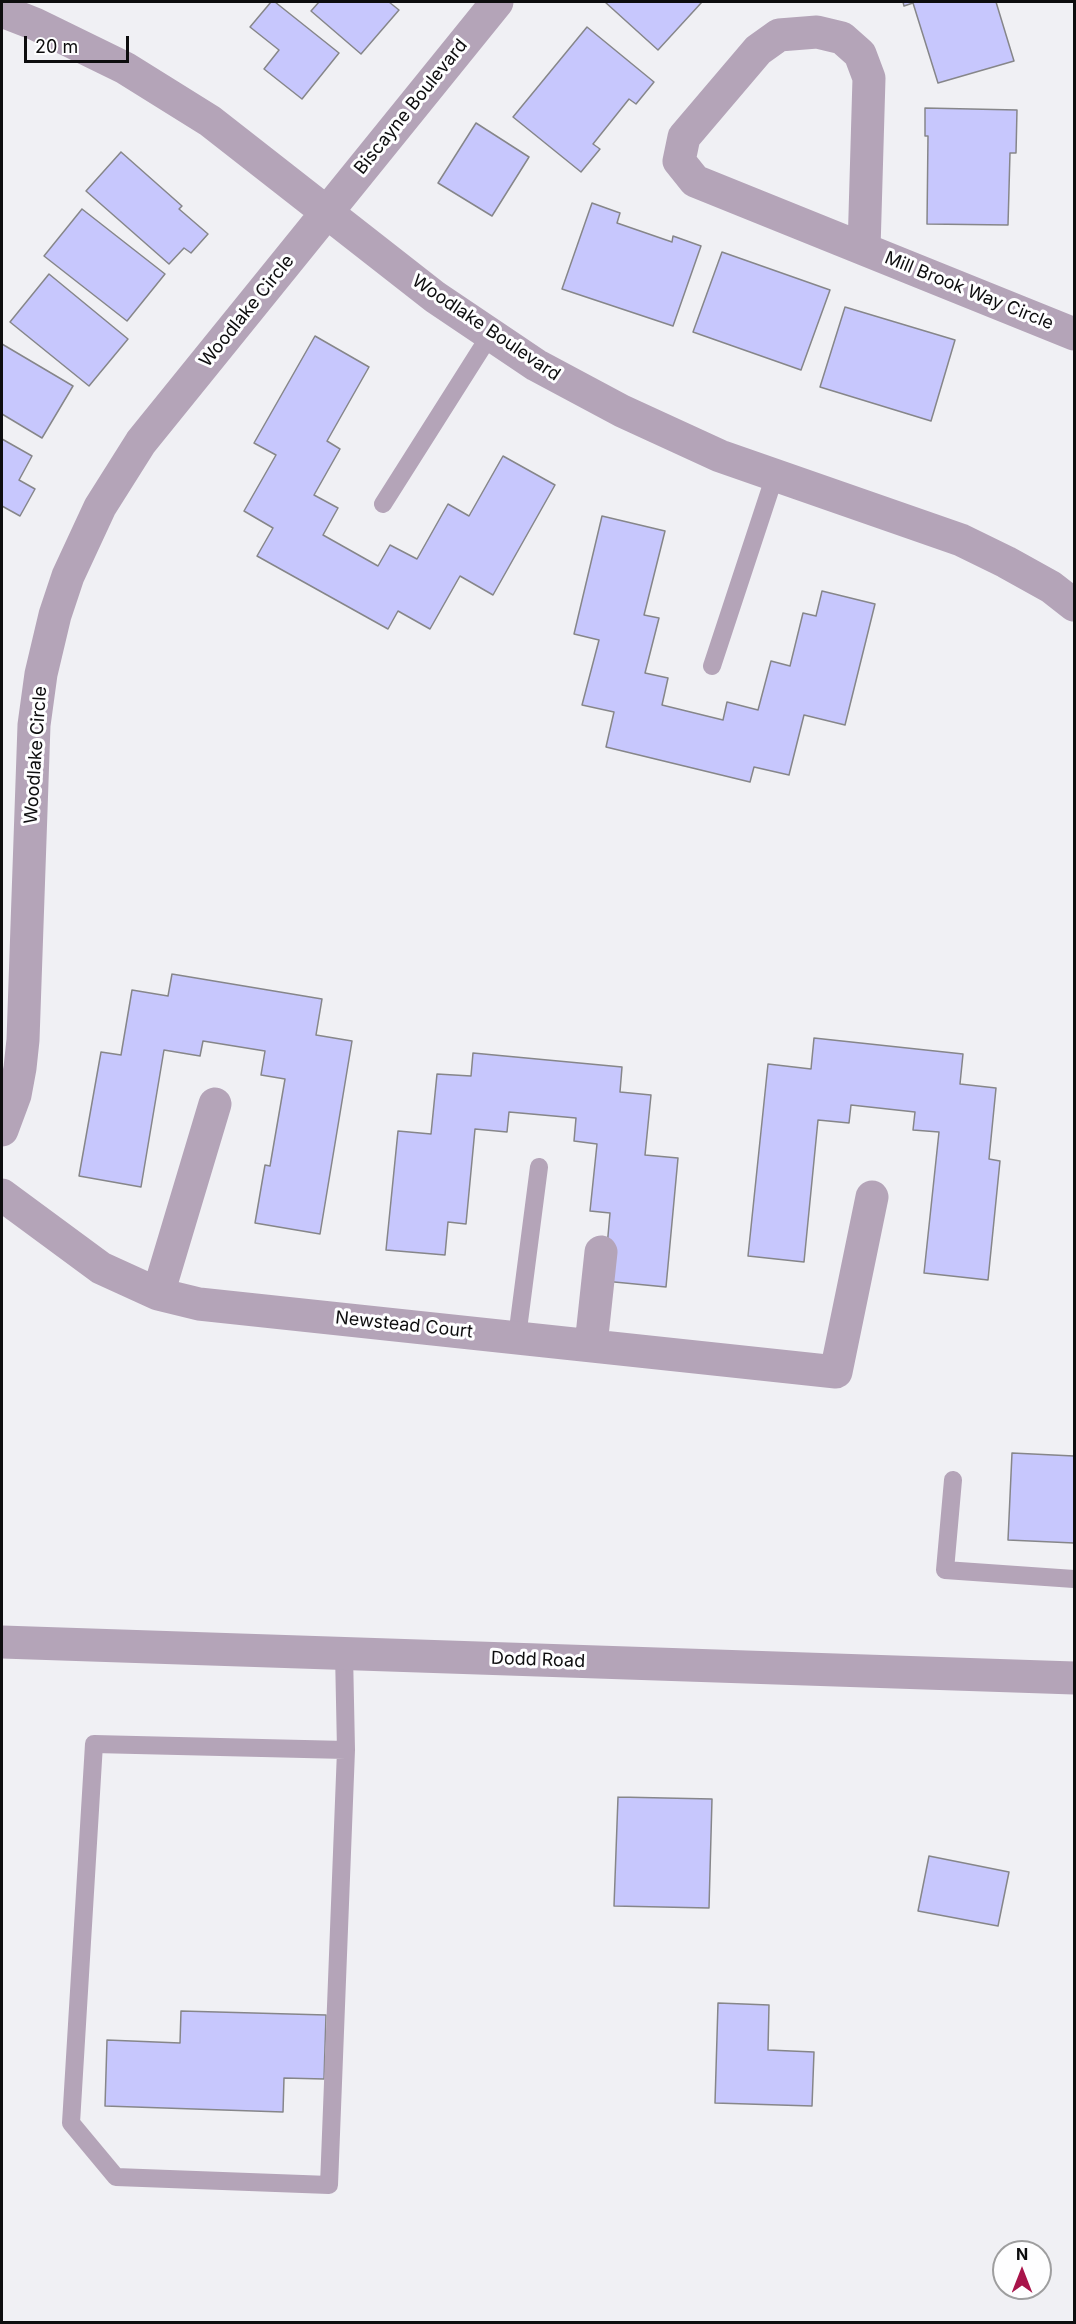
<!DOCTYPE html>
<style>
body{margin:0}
#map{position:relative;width:1076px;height:2324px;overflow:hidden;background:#f0f0f4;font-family:Inter,sans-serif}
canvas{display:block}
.frame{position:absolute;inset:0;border:3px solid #0d0d0e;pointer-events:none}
.north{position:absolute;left:992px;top:2240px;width:60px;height:60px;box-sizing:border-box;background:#fefeff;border:2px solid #9e9e9f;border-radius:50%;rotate:0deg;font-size:16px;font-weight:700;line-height:24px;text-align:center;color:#0d0d0e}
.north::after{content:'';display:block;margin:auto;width:21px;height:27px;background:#a8144a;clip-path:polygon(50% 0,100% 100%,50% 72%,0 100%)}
.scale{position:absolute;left:24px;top:36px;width:105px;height:27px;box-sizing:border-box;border:3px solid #0d0d0e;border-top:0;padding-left:8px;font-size:18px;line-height:21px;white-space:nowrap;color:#0d0d0e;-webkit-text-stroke:4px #fefeff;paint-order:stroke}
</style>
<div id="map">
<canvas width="1076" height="2324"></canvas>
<div class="frame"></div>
<div class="north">N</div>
<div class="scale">20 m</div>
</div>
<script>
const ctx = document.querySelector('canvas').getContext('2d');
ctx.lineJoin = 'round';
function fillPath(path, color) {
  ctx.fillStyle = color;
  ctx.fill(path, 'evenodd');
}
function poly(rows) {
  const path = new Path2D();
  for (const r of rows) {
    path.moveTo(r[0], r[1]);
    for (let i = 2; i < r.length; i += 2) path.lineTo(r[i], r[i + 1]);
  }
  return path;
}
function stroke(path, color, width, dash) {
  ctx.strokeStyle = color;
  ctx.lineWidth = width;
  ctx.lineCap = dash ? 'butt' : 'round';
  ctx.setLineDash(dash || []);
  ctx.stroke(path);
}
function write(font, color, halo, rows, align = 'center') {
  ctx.font = font + ' Inter,sans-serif';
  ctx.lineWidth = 6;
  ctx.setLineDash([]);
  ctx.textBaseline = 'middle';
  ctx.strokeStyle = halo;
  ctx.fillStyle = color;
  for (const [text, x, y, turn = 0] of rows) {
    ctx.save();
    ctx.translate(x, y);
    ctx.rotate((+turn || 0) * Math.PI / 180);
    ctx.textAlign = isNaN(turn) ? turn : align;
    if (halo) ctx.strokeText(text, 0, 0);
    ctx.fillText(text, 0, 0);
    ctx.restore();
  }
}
const building = poly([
 [271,2,275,2,339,53,302,99,264,69,279,50,250,27,271,2],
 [319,2,389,2,399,10,361,54,311,11,319,2],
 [605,2,702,2,658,50,605,2],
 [903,2,996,2,1014,61,938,83,913,3,904,6,903,2],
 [587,27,654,82,636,104,629,99,593,144,600,149,581,172,513,117,587,27],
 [925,108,1017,110,1016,153,1010,153,1008,225,927,224,928,136,925,136,925,108],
 [476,123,529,157,492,216,438,183,476,123],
 [121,152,182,206,179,209,208,234,191,253,184,248,169,264,86,191,121,152],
 [592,203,620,213,617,223,672,242,673,236,701,246,673,326,562,289,592,203],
 [82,209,165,274,127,321,44,256,82,209],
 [722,252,830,290,801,370,693,332,722,252],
 [49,274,128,339,89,386,10,322,49,274],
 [845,307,955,340,931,421,820,387,845,307],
 [315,336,369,367,327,441,340,449,314,495,338,508,323,535,378,566,390,545,417,559,448,504,469,516,503,456,555,485,493,595,460,576,430,629,398,611,388,629,257,556,273,528,244,511,276,455,254,443,315,336],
 [2,344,73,386,42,438,2,414,2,344],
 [2,439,32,456,19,480,35,489,20,516,2,506,2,439],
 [602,516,665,531,644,615,659,618,645,673,668,678,662,705,723,720,727,702,758,710,771,661,790,666,803,613,816,616,822,591,875,604,845,725,804,715,789,775,754,767,750,782,606,747,614,712,582,705,599,640,574,634,602,516],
 [172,974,322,999,316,1035,352,1041,320,1234,255,1223,265,1165,270,1166,285,1079,261,1075,265,1051,203,1041,200,1056,164,1050,141,1187,79,1176,101,1052,121,1055,132,990,168,996,172,974],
 [814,1038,963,1054,960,1084,996,1088,989,1159,1000,1161,988,1280,924,1273,939,1132,913,1130,915,1112,851,1105,849,1123,818,1120,804,1262,748,1256,768,1064,811,1069,814,1038],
 [473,1053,622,1067,620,1092,651,1095,645,1155,678,1158,666,1287,604,1281,610,1213,590,1211,597,1144,574,1141,576,1118,509,1112,507,1132,475,1129,466,1224,448,1222,445,1255,386,1250,398,1131,431,1134,437,1074,471,1076,473,1053],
 [1012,1453,1074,1456,1074,1543,1008,1540,1012,1453],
 [618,1797,712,1799,709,1908,614,1906,618,1797],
 [929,1856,1009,1872,998,1926,918,1911,929,1856],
 [718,2003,769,2005,768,2050,814,2052,812,2106,715,2103,718,2003],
 [181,2011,326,2015,324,2079,284,2078,283,2112,105,2106,107,2040,180,2043,181,2011]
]);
fillPath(building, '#c7c7fd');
stroke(building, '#868689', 1.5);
stroke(poly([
 [383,504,490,335],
 [712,666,775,475],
 [517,1337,539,1167],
 [953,1480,945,1570,1074,1579],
 [344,1653,346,1750,94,1744,71,2123,116,2177,329,2185,346,1750]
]), '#b4a4b8', 18);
stroke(poly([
 [2,11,35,24,125,68,210,121,435,297,536,365,622,411,720,456,961,540,1006,562,1051,587,1074,605],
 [864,249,869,78,860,54,842,38,817,32,779,35,758,50,684,137,679,161,695,181,1074,334],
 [2,1130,15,1095,20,1068,23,1040,34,725,41,674,55,615,68,576,100,507,141,442,497,2],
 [2,1195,101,1268,158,1294,199,1304,836,1372,872,1197],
 [158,1294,215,1104],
 [591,1345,601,1252],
 [2,1642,1074,1678]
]), '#b4a4b8', 33);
write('18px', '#0d0d0e', '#fefeff', [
 ["Biscayne Boulevard",411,107,-51],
 ["Mill Brook Way Circle",969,291,22],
 ["Woodlake Circle",247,311,-51],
 ["Woodlake Boulevard",486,328,34],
 ["Woodlake Circle",36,755,-86],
 ["Newstead Court",404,1325,6],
 ["Dodd Road",538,1660,2]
]);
</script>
